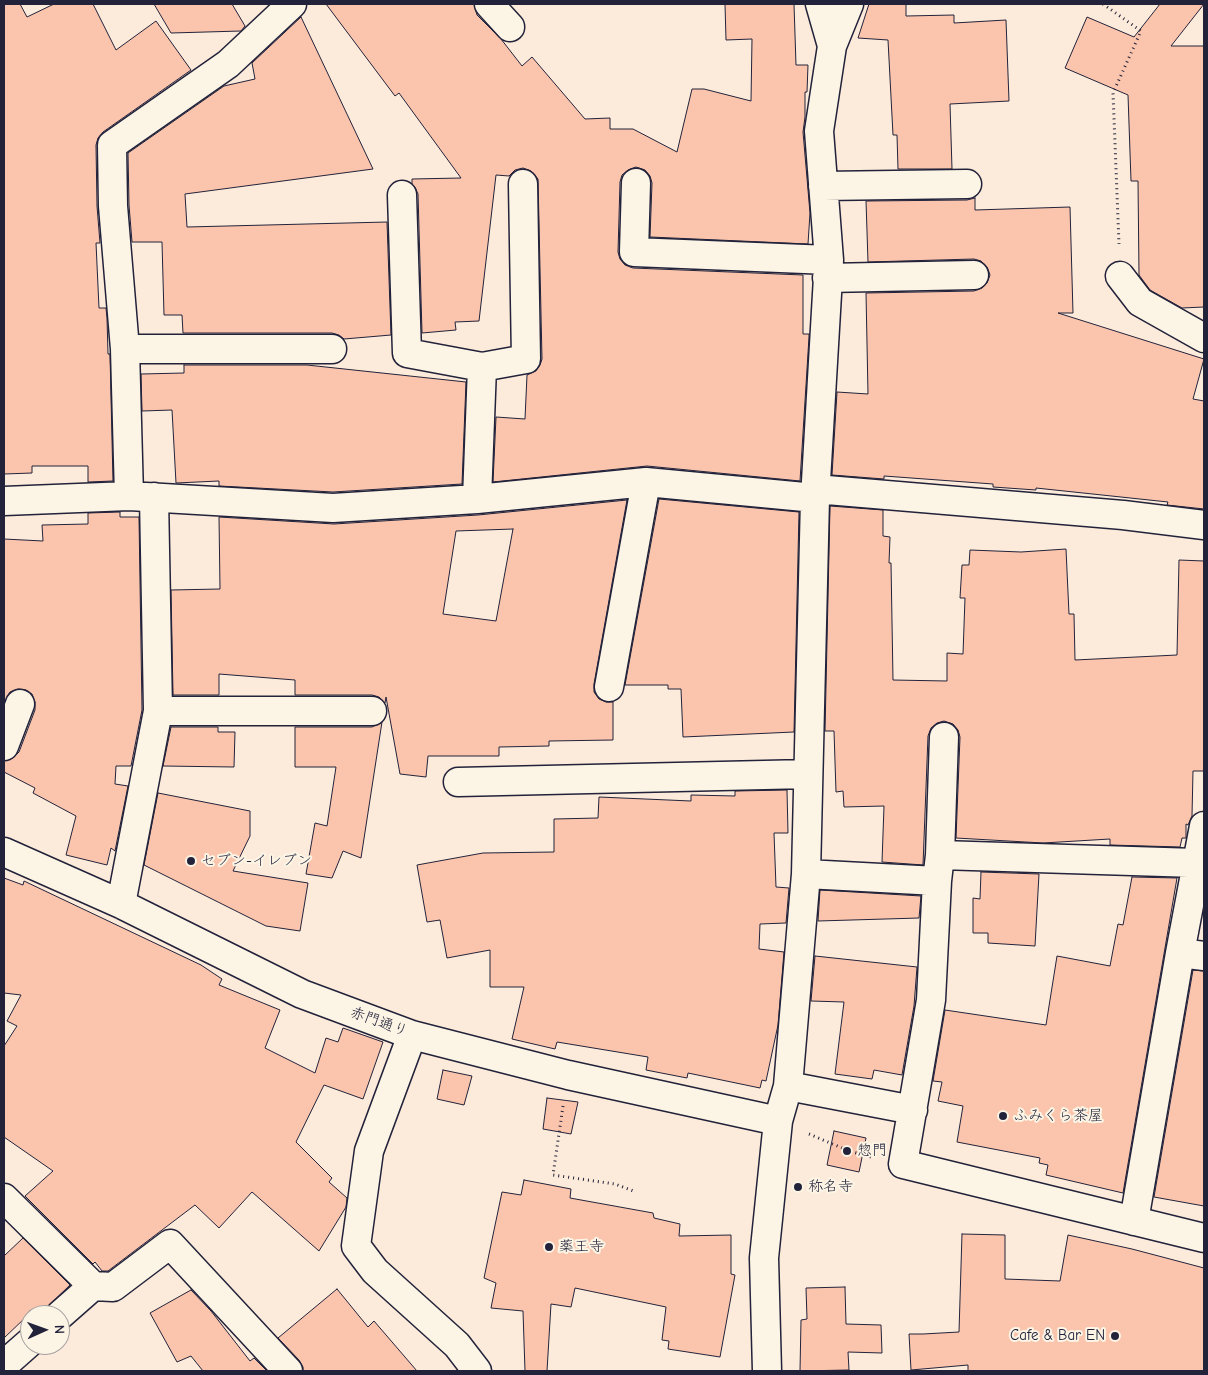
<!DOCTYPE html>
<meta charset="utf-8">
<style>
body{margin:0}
#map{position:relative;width:1208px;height:1375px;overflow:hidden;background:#fcebda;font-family:"Comic Neue",sans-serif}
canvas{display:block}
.frame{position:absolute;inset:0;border:5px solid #22223b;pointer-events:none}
.north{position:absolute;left:20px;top:1305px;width:50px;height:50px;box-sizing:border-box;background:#fcf5e5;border:1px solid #a5a1a1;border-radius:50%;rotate:88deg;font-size:14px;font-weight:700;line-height:20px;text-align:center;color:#22223b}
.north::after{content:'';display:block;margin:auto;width:18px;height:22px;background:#22223b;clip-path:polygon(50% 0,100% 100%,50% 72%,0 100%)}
</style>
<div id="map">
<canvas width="1208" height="1375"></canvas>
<div class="frame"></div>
<div class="north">N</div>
</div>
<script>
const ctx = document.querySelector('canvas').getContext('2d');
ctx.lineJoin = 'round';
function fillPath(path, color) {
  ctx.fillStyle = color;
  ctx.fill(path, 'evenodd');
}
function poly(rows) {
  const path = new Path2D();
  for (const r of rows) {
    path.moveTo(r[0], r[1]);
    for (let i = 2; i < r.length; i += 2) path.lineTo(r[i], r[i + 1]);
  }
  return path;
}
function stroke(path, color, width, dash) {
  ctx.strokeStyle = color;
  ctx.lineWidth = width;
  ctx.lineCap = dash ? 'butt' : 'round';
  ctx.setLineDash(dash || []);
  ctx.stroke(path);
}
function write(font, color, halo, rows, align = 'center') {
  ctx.font = font + ' "Comic Neue","Klee One",sans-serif';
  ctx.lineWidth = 4;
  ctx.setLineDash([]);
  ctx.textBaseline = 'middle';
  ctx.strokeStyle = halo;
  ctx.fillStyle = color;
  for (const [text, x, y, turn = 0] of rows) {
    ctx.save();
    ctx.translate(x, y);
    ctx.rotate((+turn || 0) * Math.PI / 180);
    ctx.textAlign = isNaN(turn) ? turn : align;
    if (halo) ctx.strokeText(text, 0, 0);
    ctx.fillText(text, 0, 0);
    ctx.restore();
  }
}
const building = poly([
 [4,4,20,4,27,17,54,4,93,4,116,50,156,21,191,70,103,132,98,138,96,145,97,206,100,243,96,243,99,308,106,308,107,318,108,354,110,354,113,481,88,482,88,466,32,466,32,473,4,474,4,4],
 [154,4,232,4,245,26,241,31,171,33,154,4],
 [326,4,474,4,477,15,501,39,522,66,532,57,585,119,610,118,610,129,633,129,677,152,692,89,704,89,751,101,752,39,726,40,725,4,794,4,796,65,808,65,807,92,805,92,805,117,803,132,810,213,808,244,650,237,652,183,650,176,645,170,636,167,628,170,622,175,620,182,618,252,620,259,625,265,633,268,803,275,803,334,809,334,809,337,800,481,647,466,493,482,496,417,525,419,527,375,536,371,540,365,542,359,538,179,531,171,523,168,515,170,509,176,496,175,479,321,455,322,456,330,422,333,418,194,415,187,412,184,412,179,461,178,399,93,395,96,326,4],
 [869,4,906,4,906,16,954,15,954,23,1006,20,1009,101,950,104,952,169,898,169,897,135,893,135,888,40,858,38,869,4],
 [1160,4,1204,4,1171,46,1204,46,1204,307,1182,308,1150,290,1139,275,1138,181,1131,181,1128,95,1065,68,1087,17,1134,37,1160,4],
 [301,17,373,169,185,194,187,227,387,222,391,335,344,339,339,335,332,333,183,333,182,315,164,315,162,242,132,242,129,205,128,153,224,86,255,79,252,63,301,17],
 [975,198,975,210,1070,207,1073,313,1058,313,1204,359,1193,399,1204,401,1204,509,1167,505,1168,502,1036,488,1036,490,993,487,993,484,884,476,884,479,832,475,837,392,868,394,866,293,974,291,982,288,987,283,990,275,987,267,981,261,974,259,868,262,866,201,967,200,975,198],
 [184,365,307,365,466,382,462,484,333,492,219,486,219,481,176,483,172,410,142,411,141,374,184,373,184,365],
 [659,499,799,512,794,732,683,737,681,689,668,689,668,685,625,685,659,499],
 [627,500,594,684,594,692,599,699,606,702,613,702,613,740,549,741,549,746,499,747,499,756,428,756,426,777,400,774,386,697,385,703,379,697,372,695,295,695,295,680,219,674,219,695,173,695,171,590,220,589,219,517,334,524,478,515,627,500],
 [513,529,496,621,443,614,456,531,513,529],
 [830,506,883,510,883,536,890,537,889,563,891,563,893,680,947,681,947,653,963,654,965,598,960,598,962,565,969,565,970,550,1021,552,1066,549,1069,614,1074,614,1075,660,1177,655,1179,560,1204,561,1204,771,1193,771,1192,816,1188,825,1186,824,1186,838,1182,838,1180,847,1110,845,1110,839,1043,843,956,838,960,737,958,730,953,724,944,721,937,723,931,728,928,736,923,865,882,862,884,806,844,807,843,791,836,792,834,731,825,731,830,506],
 [120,512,120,517,139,517,142,710,131,766,116,766,115,784,128,786,115,851,111,848,107,865,66,855,76,816,33,793,35,788,4,772,4,761,13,758,19,752,35,710,35,702,32,694,26,690,18,689,10,692,4,703,4,539,43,541,42,525,88,524,88,513,120,512],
 [382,722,361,858,343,851,332,878,306,874,315,823,327,826,336,767,295,767,295,727,372,727,382,722],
 [171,727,218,727,218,732,235,732,234,767,163,766,171,727],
 [787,790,788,833,774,833,776,887,789,888,786,923,760,924,759,949,784,952,778,1025,766,1081,762,1080,760,1088,688,1073,687,1078,646,1070,648,1057,557,1042,555,1049,512,1039,524,987,490,987,490,950,447,958,440,920,427,922,417,865,483,853,554,852,554,819,598,818,599,797,691,801,691,795,735,796,735,791,787,790],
 [158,793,250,811,250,836,233,871,308,883,300,931,266,926,144,865,158,793],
 [981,872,1039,874,1035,946,988,943,988,933,973,933,973,898,980,899,981,872],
 [1132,877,1177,878,1123,1193,1046,1175,1048,1165,1039,1163,1040,1158,957,1142,963,1106,938,1101,942,1082,933,1081,945,1010,1046,1025,1057,956,1110,966,1118,924,1123,925,1132,877],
 [4,878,23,885,24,881,201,965,222,979,219,985,280,1010,265,1048,315,1073,326,1038,338,1042,343,1028,383,1042,363,1099,324,1085,296,1142,332,1178,329,1182,347,1198,346,1207,319,1251,252,1192,219,1228,195,1205,108,1271,102,1271,95,1262,93,1264,25,1196,53,1171,4,1137,4,1046,17,1026,7,1021,21,995,4,993,4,878],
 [820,890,921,896,919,918,818,921,820,890],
 [815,956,917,967,914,1006,902,1075,874,1070,872,1079,835,1074,844,1002,811,1001,815,956],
 [1193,970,1204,971,1204,1206,1154,1197,1193,970],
 [443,1070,472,1076,464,1105,437,1099,443,1070],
 [547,1098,578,1102,571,1134,543,1129,547,1098],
 [834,1131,866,1138,859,1172,827,1165,834,1131],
 [524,1180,571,1189,570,1198,653,1213,654,1218,680,1224,679,1236,731,1235,731,1274,735,1275,720,1357,668,1349,669,1341,662,1340,666,1307,575,1288,571,1307,551,1304,547,1371,525,1371,523,1311,491,1308,496,1283,484,1278,502,1192,521,1195,524,1180],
 [962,1234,1005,1235,1005,1279,1060,1281,1068,1235,1132,1249,1204,1268,1204,1371,968,1371,968,1365,911,1370,909,1334,923,1334,959,1332,962,1234],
 [23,1238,70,1285,39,1315,30,1315,30,1321,26,1317,4,1338,4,1256,23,1238],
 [845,1287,846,1324,881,1325,882,1353,848,1352,849,1370,800,1371,801,1320,807,1319,806,1288,845,1287],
 [337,1289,368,1327,374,1321,417,1371,303,1371,303,1367,299,1360,278,1338,337,1289],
 [191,1290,211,1311,250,1361,254,1358,267,1371,203,1371,191,1356,177,1362,150,1313,191,1290]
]);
fillPath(building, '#fac5ac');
stroke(building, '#22223b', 1);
const minor = poly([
 [489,4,510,27],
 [820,4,832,46],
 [636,183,634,252,829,260],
 [823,186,967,184],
 [402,195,407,353,482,367,526,359,523,184],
 [1120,276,1140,302,1204,338],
 [827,278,974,275],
 [125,349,332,349],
 [815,489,1123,515,1204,525],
 [129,496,125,349,113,206,112,145,228,64,292,4],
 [477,499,482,367],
 [4,501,129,496,333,508,477,499,646,482,815,498],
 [609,687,646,482],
 [158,711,372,711],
 [944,737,940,855,937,881,931,1000,903,1164,1204,1238],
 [4,746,20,704],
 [458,782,808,774],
 [4,852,121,904,302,994,412,1035,568,1075,778,1121],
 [940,855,1196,863],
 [806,874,937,881],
 [121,904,158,711,154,497],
 [1180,953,1204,956],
 [412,1035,369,1151,356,1246,375,1271,457,1345,477,1371],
 [788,1086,913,1110],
 [4,1198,93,1286],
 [1134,1221,1180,953,1204,826],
 [60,1315,93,1286,113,1287,170,1244,288,1371],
 [4,1365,30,1342],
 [767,1371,764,1258,778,1121,788,1086,806,874,815,498,829,260,819,131,832,46,849,4]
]);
stroke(minor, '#22223b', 31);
stroke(poly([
 [1103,4,1141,31,1113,93,1119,244],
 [563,1106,553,1175,615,1184,636,1192],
 [809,1134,849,1151,871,1157]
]), '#22223b', 3, [1, 4]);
stroke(minor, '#fcf5e5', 28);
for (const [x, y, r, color] of [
 [191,861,5,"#22223b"],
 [1003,1116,5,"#22223b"],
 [847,1151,5,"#22223b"],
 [798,1187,5,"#22223b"],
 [549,1247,5,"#22223b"],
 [1115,1336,5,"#22223b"]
]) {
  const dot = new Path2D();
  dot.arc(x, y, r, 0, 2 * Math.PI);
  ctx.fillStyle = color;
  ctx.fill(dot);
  stroke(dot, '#fcf5e5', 2);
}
write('15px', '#22223b', '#fcf5e5', [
 ["セブン-イレブン",201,861],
 ["ふみくら茶屋",1013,1116],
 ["惣門",857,1151],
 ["称名寺",808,1187],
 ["薬王寺",559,1247],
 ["Cafe & Bar EN",1105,1336,"right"]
], 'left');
write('15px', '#22223b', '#fcf5e5', [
 ["赤門通り",379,1022,20]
]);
</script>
